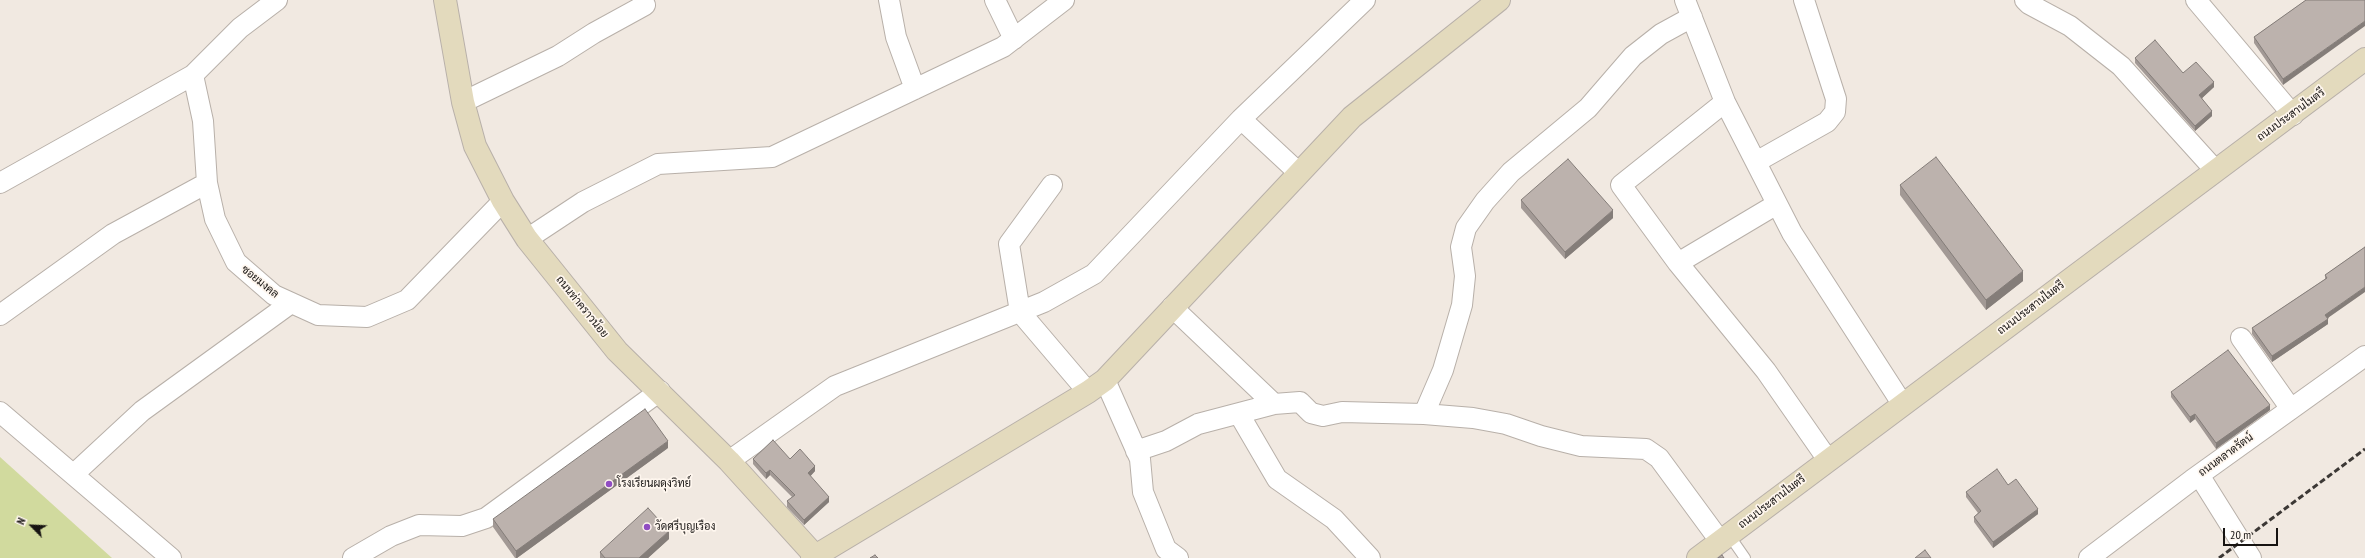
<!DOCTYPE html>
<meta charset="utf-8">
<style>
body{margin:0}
#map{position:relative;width:2365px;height:558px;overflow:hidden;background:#f1e9e1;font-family:"PT Sans Narrow",sans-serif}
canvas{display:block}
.north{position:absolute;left:12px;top:506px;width:40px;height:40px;-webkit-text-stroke:3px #fef6ee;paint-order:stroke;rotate:294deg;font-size:11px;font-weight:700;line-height:16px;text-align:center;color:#171412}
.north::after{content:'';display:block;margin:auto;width:14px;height:18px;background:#171412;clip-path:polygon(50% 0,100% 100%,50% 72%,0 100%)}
.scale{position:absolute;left:2223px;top:528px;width:55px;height:18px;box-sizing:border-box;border:2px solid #171412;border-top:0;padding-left:5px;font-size:12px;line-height:14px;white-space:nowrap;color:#171412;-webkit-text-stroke:3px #fef6ee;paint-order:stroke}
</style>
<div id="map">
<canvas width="2365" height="558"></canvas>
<div class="north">N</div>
<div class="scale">20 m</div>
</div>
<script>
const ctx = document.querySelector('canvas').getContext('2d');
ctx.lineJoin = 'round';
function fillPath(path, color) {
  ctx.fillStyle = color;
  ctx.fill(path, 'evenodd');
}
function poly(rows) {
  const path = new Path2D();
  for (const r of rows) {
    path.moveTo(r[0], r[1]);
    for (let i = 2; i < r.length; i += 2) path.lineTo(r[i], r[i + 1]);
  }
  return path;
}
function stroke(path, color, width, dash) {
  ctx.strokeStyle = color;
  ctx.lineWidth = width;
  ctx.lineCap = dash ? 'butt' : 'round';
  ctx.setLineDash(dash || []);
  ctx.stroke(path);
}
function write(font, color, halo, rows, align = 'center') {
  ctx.font = font + ' "PT Sans Narrow",Sarabun,sans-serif';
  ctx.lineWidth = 3.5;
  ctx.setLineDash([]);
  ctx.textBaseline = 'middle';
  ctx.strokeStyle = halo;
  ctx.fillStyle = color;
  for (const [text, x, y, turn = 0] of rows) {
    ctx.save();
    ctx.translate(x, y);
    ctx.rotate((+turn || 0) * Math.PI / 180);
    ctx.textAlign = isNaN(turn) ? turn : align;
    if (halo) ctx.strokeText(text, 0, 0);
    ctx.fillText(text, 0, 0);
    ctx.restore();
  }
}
fillPath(poly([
 [0,457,112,558,0,558]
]), '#d1da9e');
const lane = poly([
 [1729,535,1745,558]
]);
const street = poly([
 [889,0,896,37,915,89],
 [995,0,1014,39],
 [1685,0,1725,102,1792,233,1903,405],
 [2025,0,2029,4,2070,26,2121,66,2215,170],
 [2196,0,2293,115],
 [193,75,203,121,207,183,215,219,236,262,274,295,318,315,367,317,407,300,503,201],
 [463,102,558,56,594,33,645,5],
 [1725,102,1621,185,1678,263,1766,371,1828,460],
 [1241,119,1299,173],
 [1756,162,1827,122,1835,112,1836,99,1804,0],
 [0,183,193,75,240,28,277,0],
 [1052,185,1009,244,1020,312,1088,392],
 [527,239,583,202,658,164,772,157,1003,47,1064,0],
 [1678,263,1777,204],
 [1172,307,1274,404],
 [0,315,113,234,207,183],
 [2241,338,2291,409],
 [1105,380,1140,459,1143,492,1166,549,1178,558],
 [0,412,171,558],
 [1239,414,1277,479,1334,519,1370,558],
 [1424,414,1443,370,1462,305,1465,276,1461,247,1466,228,1485,201,1511,172,1588,108,1633,56,1661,34,1692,17],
 [1136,451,1166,441,1198,424,1274,404,1300,402,1311,413,1323,416,1342,412,1424,414,1473,418,1506,424,1541,436,1581,446,1646,449,1659,458,1720,541],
 [729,461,835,386,1044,302,1094,274,1241,119,1365,0],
 [74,474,142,411,291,303],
 [2199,475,2251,558],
 [353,558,391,536,419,525,462,526,486,518,660,391],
 [2089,558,2192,480,2365,356]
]);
const secondary = poly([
 [445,0,463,102,475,146,503,201,527,239,617,351,729,461,817,558],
 [812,558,1088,392,1105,380,1352,117,1499,0],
 [1698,558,2365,59]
]);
stroke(lane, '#b8b0a9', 12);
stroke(street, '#b8b0a9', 22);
stroke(secondary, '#b8b0a9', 24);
stroke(lane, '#fff', 10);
stroke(street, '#fff', 20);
stroke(secondary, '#e3dabd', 22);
stroke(poly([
 [2219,558,2365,449]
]), '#3c3835', 3, [6, 3]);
fillPath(poly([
 [2306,0,2283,85,2254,43,2254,37],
 [2135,58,2214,87,2202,98,2212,116,2195,131,2135,63],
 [1900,185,2023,281,1986,310,1900,195],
 [1521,200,1613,218,1565,259,1521,208],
 [2365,247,2328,319,2328,324,2272,362,2252,334,2252,328,2325,279,2325,275],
 [2171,392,2270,410,2216,449,2195,419,2190,423,2171,397],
 [668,448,517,558,515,558,493,527,493,519],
 [753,459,790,459,815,471,810,476,829,502,804,525,787,507,787,501,792,497,770,475,766,479,753,464],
 [2008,485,2038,514,1993,548,1974,522,1974,517,1978,513,1966,497,1966,492],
 [669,539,648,558,600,558,600,552]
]), '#a29995');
fillPath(poly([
 [2365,21,2365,26,2283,85,2283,79],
 [2214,82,2214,87,2199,101,2199,95],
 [2212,111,2212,116,2195,131,2195,126],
 [1613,210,1613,218,1565,259,1565,252],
 [2023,271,2023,281,1986,310,1986,300],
 [2365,287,2365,292,2325,320,2325,315],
 [2328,319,2328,324,2272,362,2272,356],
 [2270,405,2270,410,2216,449,2216,443],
 [2195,414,2195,419,2190,423,2190,417],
 [668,441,668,448,517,558,516,558,516,551],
 [815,466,815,471,808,479,808,473],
 [770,470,770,475,766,479,766,473],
 [829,497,829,502,804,525,804,520],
 [2038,509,2038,514,1993,548,1993,542],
 [669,531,669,539,648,558,639,558]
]), '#847d79');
const building = poly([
 [2306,0,2365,0,2365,21,2283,79,2254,37,2306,0],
 [2155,40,2183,73,2196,62,2214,82,2199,95,2212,111,2195,126,2135,58,2155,40],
 [1936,157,2023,271,1986,300,1900,185,1936,157],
 [1568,159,1613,210,1565,252,1521,200,1568,159],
 [2365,247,2365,287,2325,315,2328,319,2272,356,2252,328,2327,278,2325,275,2365,247],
 [2228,350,2270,405,2216,443,2195,414,2190,417,2171,392,2228,350],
 [645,409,668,441,516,551,493,519,645,409],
 [773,440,790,459,800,449,815,466,808,473,829,497,804,520,787,501,795,495,770,470,766,473,753,459,773,440],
 [1997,469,2008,485,2016,479,2038,509,1993,542,1974,517,1981,511,1966,492,1997,469],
 [648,508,669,531,639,558,605,558,600,552,648,508],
 [1925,550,1931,558,1915,558,1925,550],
 [875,555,878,558,870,558,875,555],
 [1722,555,1724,558,1718,558,1722,555]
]);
fillPath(building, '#bcb2ad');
stroke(building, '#847d79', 1);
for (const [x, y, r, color] of [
 [609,484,4,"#904dc2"],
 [647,527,4,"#904dc2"]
]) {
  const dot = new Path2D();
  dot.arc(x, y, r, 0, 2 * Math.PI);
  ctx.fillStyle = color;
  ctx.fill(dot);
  stroke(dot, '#fef6ee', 1.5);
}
write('11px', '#171412', '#fef6ee', [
 ["ถนนประสานไมตรี",2291,115,-36],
 ["ซอยมงคล",260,282,39],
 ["ถนนท่าคราวน้อย",582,307,51],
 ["ถนนประสานไมตรี",2031,308,-37],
 ["ถนนตลาดรัตน์",2226,455,-36],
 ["ถนนประสานไมตรี",1772,502,-37]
]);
write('11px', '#171412', '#fef6ee', [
 ["โรงเรียนผดุงวิทย์",617,484],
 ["วัดศรีบุญเรือง",655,527]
], 'left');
</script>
